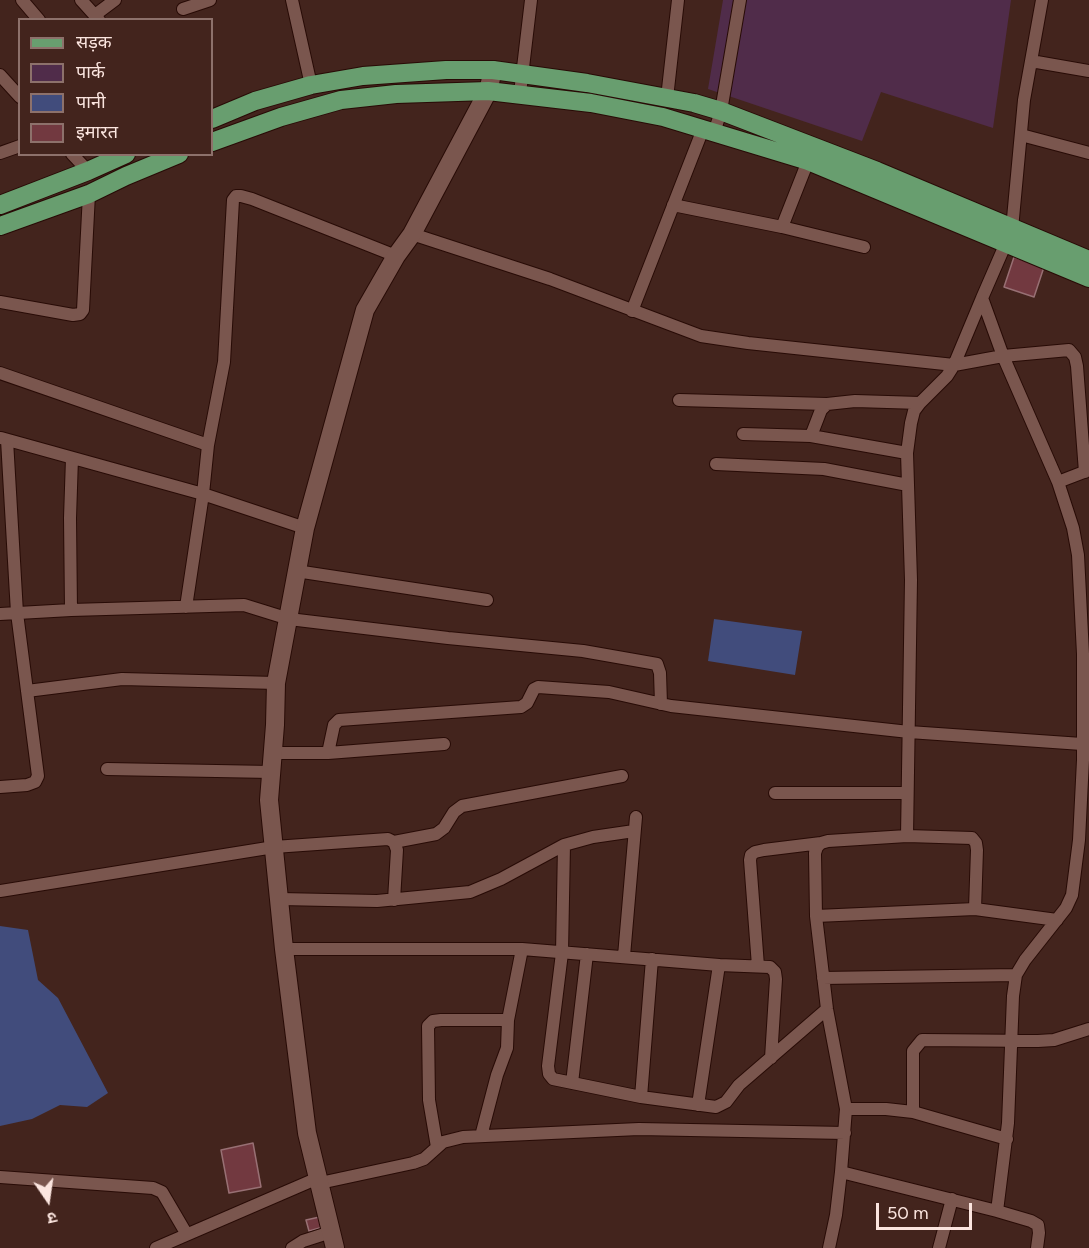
<!DOCTYPE html>
<meta charset="utf-8">
<style>
body{margin:0}
#map{position:relative;width:1089px;height:1248px;overflow:hidden;background:#43241d;font-family:Figtree,"Noto Sans Devanagari",sans-serif}
canvas{display:block}
.legend{position:absolute;left:18px;top:18px;width:195px;height:138px;box-sizing:border-box;background:#43241d;border:2px solid #8d716b;margin:0;padding:8px 10px;list-style:none;font-size:18px;color:#fbe5df}
.legend li{display:flex;align-items:center;gap:12px;height:30px}
.legend b{width:30px;border:2px solid #8d716b}
.north{position:absolute;left:18px;top:1170px;width:60px;height:60px;-webkit-text-stroke:4px #43241d;paint-order:stroke;rotate:167deg;font-size:16px;font-weight:700;line-height:24px;text-align:center;color:#fbe5df}
.north::after{content:'';display:block;margin:auto;width:21px;height:27px;background:#fbe5df;clip-path:polygon(50% 0,100% 100%,50% 72%,0 100%)}
.scale{position:absolute;left:876px;top:1203px;width:96px;height:27px;box-sizing:border-box;border:3px solid #fbe5df;border-top:0;padding-left:8px;font-size:18px;line-height:21px;white-space:nowrap;color:#fbe5df;-webkit-text-stroke:4px #43241d;paint-order:stroke}
</style>
<div id="map">
<canvas width="1089" height="1248"></canvas>
<ul class="legend">
<li><b style="height:8px;background:#689e6f"></b>सड़क</li>
<li><b style="height:16px;background:#502c4a"></b>पार्क</li>
<li><b style="height:16px;background:#414c7c"></b>पानी</li>
<li><b style="height:16px;background:#723940"></b>इमारत</li>
</ul>
<div class="north">उ</div>
<div class="scale">50 m</div>
</div>
<script>
const ctx = document.querySelector('canvas').getContext('2d');
ctx.lineJoin = 'round';
function fillPath(path, color) {
  ctx.fillStyle = color;
  ctx.fill(path, 'evenodd');
}
function poly(rows) {
  const path = new Path2D();
  for (const r of rows) {
    path.moveTo(r[0], r[1]);
    for (let i = 2; i < r.length; i += 2) path.lineTo(r[i], r[i + 1]);
  }
  return path;
}
function stroke(path, color, width, dash) {
  ctx.strokeStyle = color;
  ctx.lineWidth = width;
  ctx.lineCap = dash ? 'butt' : 'round';
  ctx.setLineDash(dash || []);
  ctx.stroke(path);
}
fillPath(poly([
 [723,0,1011,0,993,128,881,92,862,141,708,89]
]), '#502c4a');
fillPath(poly([
 [714,619,802,631,795,675,708,661],
 [0,926,28,930,38,980,58,998,108,1093,87,1107,60,1105,32,1119,0,1126]
]), '#414c7c');
const building = poly([
 [1014,257,1044,267,1034,297,1004,287,1014,257],
 [253,1143,261,1187,229,1193,221,1150,253,1143],
 [324,1216,327,1226,309,1231,306,1220,324,1216]
]);
fillPath(building, '#723940');
stroke(building, '#987074', 1.5);
const street = poly([
 [22,0,39,20],
 [81,0,99,20],
 [292,0,311,85],
 [183,9,210,0],
 [95,15,115,0],
 [1031,61,1089,71],
 [0,75,20,97],
 [520,93,531,0],
 [667,98,678,0],
 [714,133,721,111,740,0],
 [1021,135,1089,153],
 [0,153,20,146],
 [72,154,88,171],
 [673,205,782,227,864,247],
 [782,227,808,161],
 [412,234,550,279,701,336,748,343,954,365,1003,356,1069,350,1075,357,1077,366,1085,472],
 [0,302,73,315,80,314,83,310,89,194],
 [632,311,703,129],
 [0,373,208,445],
 [679,400,827,404],
 [743,434,811,436,907,453],
 [811,436,821,410,827,404,855,401,920,403],
 [1,438,203,494,305,528],
 [716,464,824,469,908,485],
 [1058,482,1089,470],
 [296,571,487,600],
 [186,607,203,494,208,445,224,362,233,200,236,196,241,196,252,199,396,256],
 [71,610,70,518,72,458],
 [0,614,71,610,244,605,289,619,448,638,583,651,657,664,660,673,661,704],
 [27,691,122,679,276,683],
 [273,753,328,753,334,725,339,720,521,707,527,703,534,689,538,687,609,692,671,706,909,732,1082,744],
 [328,753,444,744],
 [107,769,271,772],
 [0,787,27,785,35,782,38,776,17,613,7,440],
 [775,793,907,793],
 [907,836,911,580,907,453,911,423,914,411,920,403,947,376,954,365,982,298],
 [394,842,436,834,444,828,454,812,462,806,622,776],
 [564,845,562,953,548,1066,549,1074,553,1079,641,1097,716,1107,726,1102,739,1085,827,1009],
 [0,891,274,847,388,839,394,842,397,850,394,900],
 [280,899,377,901,470,892,501,879,564,845,593,837,634,831],
 [816,916,975,909,1057,920],
 [284,949,522,949],
 [624,956,636,817],
 [758,966,750,860,751,855,755,852,764,850,821,843],
 [823,978,1016,975],
 [572,1083,587,954],
 [641,1097,652,959],
 [698,1105,719,965],
 [846,1109,886,1109,913,1112,1007,1139],
 [913,1112,913,1051,922,1040,1038,1041,1054,1040,1089,1029],
 [481,1136,497,1075,507,1048,508,1020,522,949,719,965,770,967,775,972,776,979,771,1058],
 [437,1147,429,1100,428,1026,433,1021,441,1020,508,1020],
 [841,1172,997,1211,1031,1221,1038,1225,1039,1233,1037,1248],
 [0,1177,153,1188,162,1192,186,1233],
 [320,1183,413,1163,424,1159,443,1142,463,1137,639,1129,845,1133],
 [997,1211,1008,1123,1013,996,1016,975,1025,960,1066,908,1072,895,1079,840,1083,760,1083,654,1078,555,1073,528,1058,482,1003,356,982,298,1012,229,1024,100,1042,0],
 [156,1248,318,1178],
 [292,1248,303,1241,331,1232],
 [829,1248,836,1215,841,1172,846,1109,827,1009,816,916,815,853,817,847,821,843,828,841,907,836,972,838,976,843,977,850,975,909],
 [939,1248,952,1199]
]);
const secondary = poly([
 [335,1248,307,1133,284,949,269,800,275,725,276,683,305,528,365,310,396,256,412,234,488,91,493,70]
]);
const primary = poly([
 [212,119,255,101,311,85,363,76,446,70,493,70,587,83,694,103,721,111,877,171,1089,260],
 [212,142,281,117,341,100,396,94,488,91,591,103,663,117,808,161,1089,278],
 [0,205,88,171,126,154],
 [0,226,89,194,126,176,179,154]
]);
stroke(street, '#280b06', 14);
stroke(secondary, '#280b06', 20);
stroke(primary, '#280b06', 20);
stroke(street, '#7a564e', 12);
stroke(secondary, '#7a564e', 18);
stroke(primary, '#689e6f', 18);
</script>
